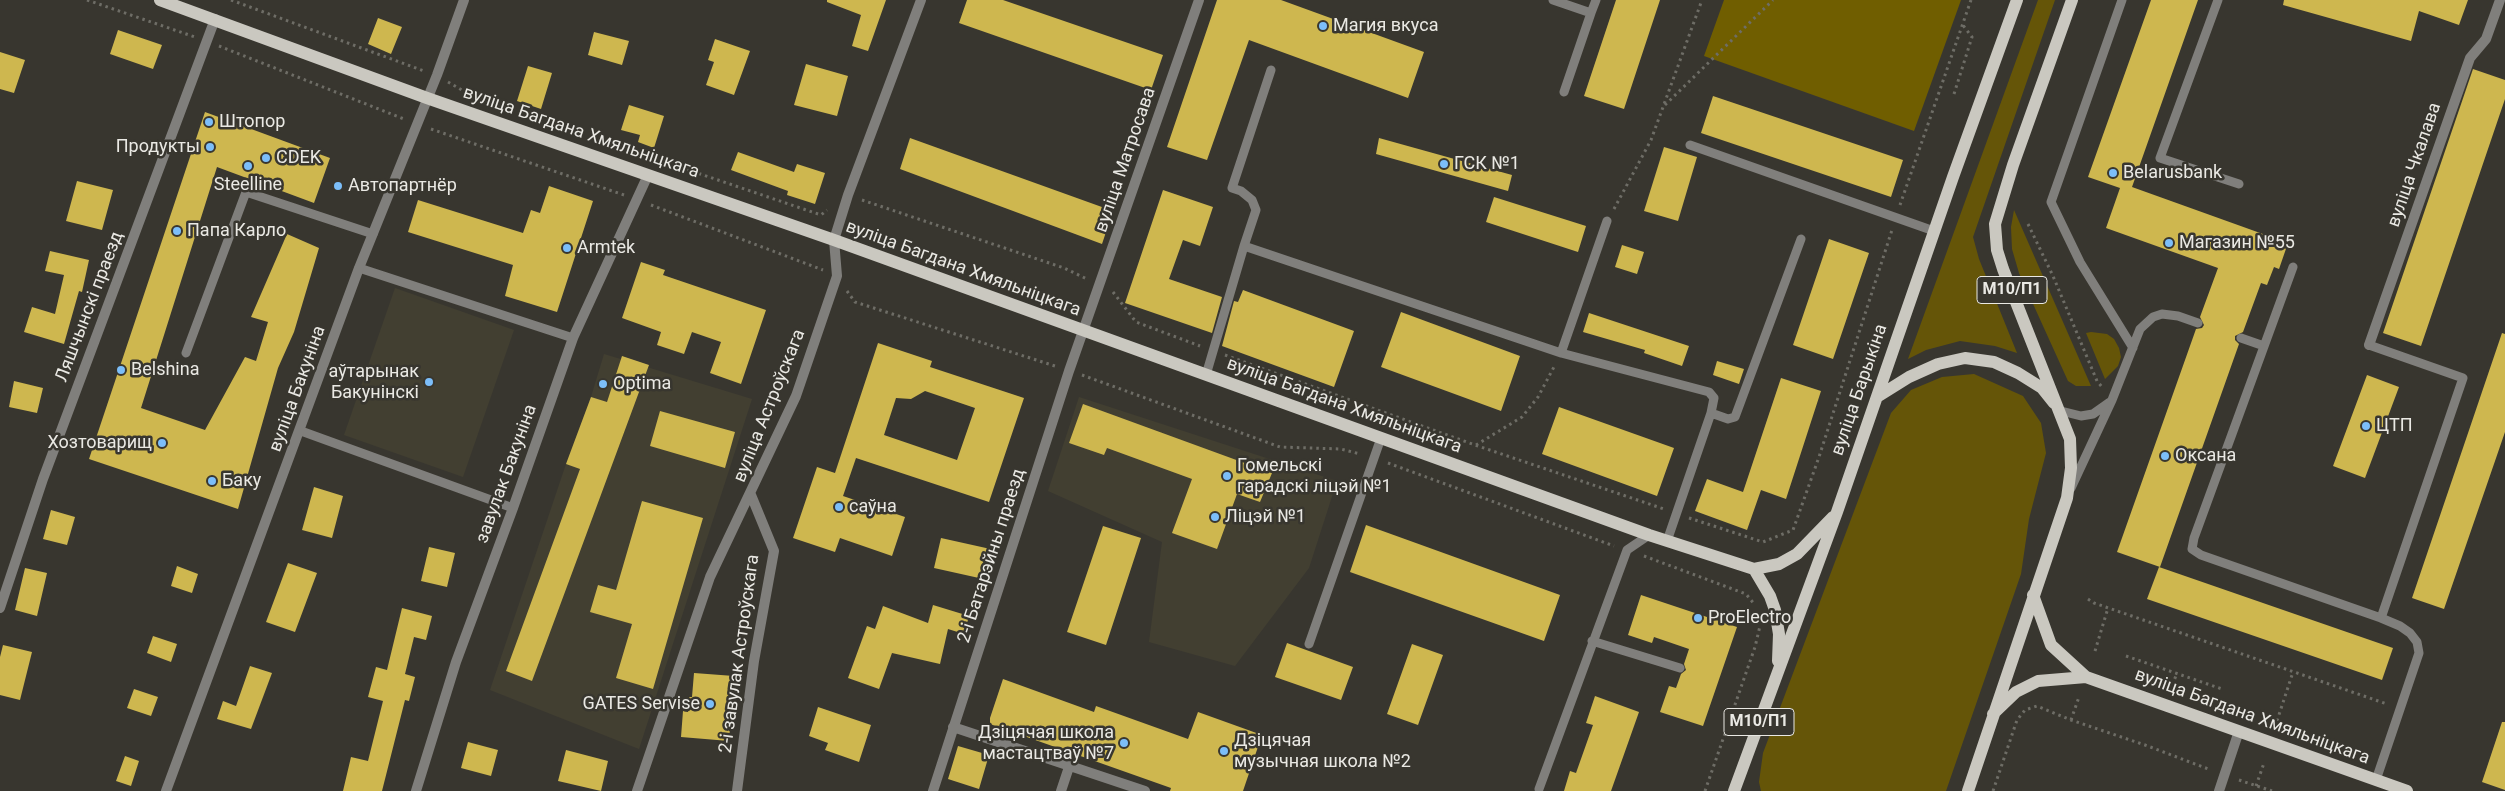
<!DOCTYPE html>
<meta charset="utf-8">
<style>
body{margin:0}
canvas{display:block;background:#38362f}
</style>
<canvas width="2505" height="791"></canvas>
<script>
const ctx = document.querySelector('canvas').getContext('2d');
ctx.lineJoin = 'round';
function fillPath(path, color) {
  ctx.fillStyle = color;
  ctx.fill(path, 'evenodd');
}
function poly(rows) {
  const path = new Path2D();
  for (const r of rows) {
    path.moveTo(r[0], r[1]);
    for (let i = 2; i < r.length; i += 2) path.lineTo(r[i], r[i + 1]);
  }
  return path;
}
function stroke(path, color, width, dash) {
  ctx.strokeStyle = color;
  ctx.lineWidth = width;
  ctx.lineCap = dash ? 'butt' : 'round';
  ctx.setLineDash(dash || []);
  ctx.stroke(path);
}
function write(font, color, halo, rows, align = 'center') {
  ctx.font = font + ' Roboto,sans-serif';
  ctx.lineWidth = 5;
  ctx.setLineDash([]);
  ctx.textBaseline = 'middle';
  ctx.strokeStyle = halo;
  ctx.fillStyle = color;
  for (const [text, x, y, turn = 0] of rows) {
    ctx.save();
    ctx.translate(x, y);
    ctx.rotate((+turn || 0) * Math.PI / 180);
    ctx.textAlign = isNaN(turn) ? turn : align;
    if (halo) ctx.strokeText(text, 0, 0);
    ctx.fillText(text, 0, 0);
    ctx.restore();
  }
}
fillPath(poly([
 [395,288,514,330,463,477,344,435],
 [604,354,752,399,639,749,490,690,566,464,591,397],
 [1079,397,1337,481,1309,568,1235,666,1149,642,1162,542,1048,491]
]), '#423f31');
fillPath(poly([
 [2038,0,2055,0,1973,237,1979,259,2017,353,1995,346,1960,341,1926,350,1908,359],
 [2014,210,2091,386,2076,386,2068,381,2019,273,2012,249,2011,227],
 [2091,332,2107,334,2114,339,2119,348,2121,357,2118,366,2105,379,2086,333],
 [1974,374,2023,396,2041,423,2046,453,2029,519,2021,574,1946,791,1761,791,1759,782,1763,753,1891,413,1911,390,1942,377]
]), '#655508');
fillPath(poly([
 [1724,0,1961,0,1914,131,1704,56]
]), '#705e00');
fillPath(poly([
 [827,0,886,0,868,51,852,46,861,15,827,2],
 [967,0,1003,0,1163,55,1151,90,959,23],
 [1217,0,1281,0,1424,52,1408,98,1249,40,1207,160,1167,147],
 [1616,0,1660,0,1624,109,1584,96],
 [2151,0,2198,0,2132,187,2288,243,2279,269,2274,267,2267,285,2261,283,2243,332,2235,336,2235,340,2239,344,2160,567,2117,552,2196,329,2202,328,2204,325,2200,317,2218,268,2106,228,2120,188,2088,177],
 [2284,0,2468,0,2459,25,2419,11,2411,41,2283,5],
 [378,18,402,27,391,54,368,44],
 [118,30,162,45,153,69,110,54],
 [594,32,629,41,622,65,588,55],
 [715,39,750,51,734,95,706,85,714,62,708,60],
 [0,52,25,60,14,93,0,89],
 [806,64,848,76,837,116,794,105],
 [528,66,552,73,541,109,517,101],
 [2473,69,2505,80,2505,99,2421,346,2383,333],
 [1713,96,1903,160,1891,197,1701,133],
 [629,105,664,116,654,148,638,142,640,135,621,130],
 [205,112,330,158,314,203,217,167,141,408,205,430,245,357,256,361,268,322,251,317,287,234,319,248,294,332,278,368,238,509,89,459],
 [910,138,1113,211,1102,244,900,169],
 [1379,138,1512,175,1508,191,1376,154],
 [1664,147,1697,157,1678,221,1644,211],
 [738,152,794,172,797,164,825,173,815,204,787,195,788,191,731,170],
 [77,181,113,190,102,230,66,221],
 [549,186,593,201,557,312,505,296,513,265,408,232,418,200,523,233,531,210,540,213],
 [1163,190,1213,207,1200,246,1183,240,1169,279,1222,297,1212,333,1125,303],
 [1494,197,1586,226,1578,252,1486,222],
 [1829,239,1869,253,1833,359,1793,345],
 [1622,245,1644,252,1637,274,1615,267],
 [50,251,89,260,82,292,79,291,64,344,24,332,32,307,55,314,64,275,45,271],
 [641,262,665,270,663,275,766,310,741,384,710,373,721,342,692,332,684,354,657,345,661,332,622,318],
 [1243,290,1354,331,1334,387,1222,346,1234,301,1238,302],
 [1401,312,1520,356,1501,411,1381,367],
 [1589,313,1689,346,1682,366,1644,353,1645,350,1583,332],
 [2502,333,2505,334,2505,432,2444,609,2412,598],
 [878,343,932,361,930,367,1024,398,989,502,856,458,843,496,905,517,892,556,840,538,835,552,793,538,817,467,835,473],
 [925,391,975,408,957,460,884,435,896,398,911,399],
 [622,356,649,365,532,681,506,671,580,469,566,464,591,397,607,402],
 [1717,361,1744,369,1739,384,1713,375],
 [2367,375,2399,387,2365,478,2333,466],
 [1781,378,1821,391,1786,499,1761,490,1747,530,1695,511,1707,479,1743,492],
 [14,381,43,388,37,413,9,407],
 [1083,404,1272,473,1260,502,1237,494,1217,549,1172,533,1192,479,1107,448,1104,455,1069,443],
 [1559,407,1674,448,1657,496,1542,454],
 [660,411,735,432,725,468,650,446],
 [314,487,343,496,332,538,302,530],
 [642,501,703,518,653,689,616,678,632,624,590,612,598,585,616,590],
 [51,510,75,517,67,545,43,539],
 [1366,525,1560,595,1544,641,1350,572],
 [1103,526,1141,538,1106,645,1067,632],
 [941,538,995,550,988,580,934,568],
 [429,547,455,553,447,587,421,581],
 [288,563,317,573,295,632,266,622],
 [177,566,198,574,192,593,171,586],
 [2159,567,2393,648,2382,680,2147,599],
 [25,568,47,573,37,616,15,610],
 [1641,595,1737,627,1703,726,1660,712,1669,686,1676,688,1681,674,1686,670,1684,664,1689,649,1654,637,1652,643,1628,635],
 [933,605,969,616,964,634,948,629,940,664,892,653,879,689,848,678,867,626,875,629,883,606,928,623],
 [402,608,432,616,426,640,414,637,405,674,415,677,409,701,405,700,382,791,343,791,351,757,368,761,383,701,368,697,376,667,387,670],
 [153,636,177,644,171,662,147,653],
 [1287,643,1353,667,1341,700,1275,677],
 [1412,644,1443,655,1418,725,1387,714],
 [3,645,32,652,20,700,0,695,0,657],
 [250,666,272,673,251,729,217,719,223,701,236,706],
 [694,673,734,676,729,741,681,737,683,711,688,712,689,697,692,697],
 [1003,679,1094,712,1096,706,1188,739,1198,712,1262,735,1243,791,1170,791,1171,788,990,724,990,718],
 [134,689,158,697,151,716,127,708],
 [1595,696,1639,712,1611,791,1564,791,1570,771,1576,773,1593,725,1586,723],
 [818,707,871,725,859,762,825,750,828,743,809,736],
 [2502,722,2505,722,2505,790,2482,782],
 [468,742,498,750,491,776,461,768],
 [958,746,989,755,979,789,948,779],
 [566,750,608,761,601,791,558,781],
 [125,756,139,761,131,786,116,781]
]), '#ceb74f');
stroke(poly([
 [87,0,195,37],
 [231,0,424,71],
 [219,46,404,119],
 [448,82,469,94],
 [1954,94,1972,37,1962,24],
 [1665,105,1773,0],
 [431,129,624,195],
 [668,163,821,215,827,210],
 [862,200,1064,268,1087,279],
 [651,205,823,270],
 [1900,205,1971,0],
 [1614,209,1651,140,1702,0],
 [2028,224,2053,276,2097,381,2102,387],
 [847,291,855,302,1055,366],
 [1113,292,1136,322,1200,346],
 [1225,355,1475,445,1664,509],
 [1082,375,1280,447,1341,449,1360,454],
 [1476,445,1522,417,1538,397,1555,365],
 [1388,463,1614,546],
 [1689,518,1763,542,1793,530,1819,457,1892,230],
 [1644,556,1746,594,1755,605],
 [2088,599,2094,603,2387,704],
 [2095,651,2108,608],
 [2126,656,2222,689],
 [2170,691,2177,673],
 [2071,720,2079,697],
 [2275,727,2293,672],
 [2239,780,2272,791],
 [2256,786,2264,763],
 [1705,791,1755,647,1760,626],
 [1993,791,2017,720,2025,710,2037,706,2071,720,2145,745,2211,770]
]), '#6e6d66', 3, [2.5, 4]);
stroke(poly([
 [1553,0,1591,13,1564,92],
 [2122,0,2051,202,2080,262,2133,348],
 [2218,0,2160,158,2239,184],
 [1591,13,1596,0],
 [1690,145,1934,231],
 [1244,246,1256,210,1252,200,1241,191,1232,188,1271,70],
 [2293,267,2194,538,2192,549,2201,555,2381,618,2400,626,2410,633,2417,642,2419,653,2376,780],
 [359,268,573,338],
 [2241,338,2264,346],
 [2369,345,2463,378,2381,618],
 [186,353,246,192,373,234],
 [1561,353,1607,221],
 [1206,375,1244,246,1561,353,1709,392,1714,398,1711,413],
 [2061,411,2081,416,2093,414,2110,402],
 [301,431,513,508],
 [2071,488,2112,400,2140,329,2153,317,2162,314,2178,316,2198,323],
 [1667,541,1711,413,1728,419,1735,417,1801,239],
 [1592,641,1680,668],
 [1309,644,1381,438],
 [1539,789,1627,550,1649,535]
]), '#807f7c', 9);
stroke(poly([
 [2369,345,2470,58,2486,39,2500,0],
 [0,608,43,479,215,19],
 [953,727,1145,791],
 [166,791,359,268,437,75,464,0],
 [416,791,456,662,513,508,573,338,648,175],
 [637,791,710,577,796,396,837,276,834,240,848,195,921,0],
 [737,791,754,661,774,551,751,495],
 [933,791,1069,371,1199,0],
 [1061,791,1070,764],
 [2219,791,2239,731]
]), '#807f7c', 10);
stroke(poly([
 [160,0,427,98,834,240,1649,535,1754,569],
 [1877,397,1909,377,1938,364,1965,358,1994,362,2018,373,2042,388,2054,403],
 [1754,569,1770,596,1775,610,1779,634,1778,661],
 [1754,569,1779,564,1797,554,1833,517],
 [2033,595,2051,645,2086,677,2407,791],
 [1993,714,2016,692,2038,681,2086,677],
 [1734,791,1837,512,1953,177,2017,0],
 [1968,791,2067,498,2071,468,2070,439,2003,269,1997,250,1995,224,2013,165,2072,0]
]), '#cac8c0', 12);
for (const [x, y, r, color] of [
 [1323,26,5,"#7cbef9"],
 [209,122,5,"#7cbef9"],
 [210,147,5,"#7cbef9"],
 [266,158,5,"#7cbef9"],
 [1444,164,5,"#7cbef9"],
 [248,166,5,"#7cbef9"],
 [2113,173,5,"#7cbef9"],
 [338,186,5,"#7cbef9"],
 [177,231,5,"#7cbef9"],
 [2169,243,5,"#7cbef9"],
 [567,248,5,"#7cbef9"],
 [121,370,5,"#7cbef9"],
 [429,382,5,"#7cbef9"],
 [603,384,5,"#7cbef9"],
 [2366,426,5,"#7cbef9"],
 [162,443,5,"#7cbef9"],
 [2165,456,5,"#7cbef9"],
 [1227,476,5,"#7cbef9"],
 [212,481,5,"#7cbef9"],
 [839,507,5,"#7cbef9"],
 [1215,517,5,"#7cbef9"],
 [1698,618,5,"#7cbef9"],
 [710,704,5,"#7cbef9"],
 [1124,743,5,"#7cbef9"],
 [1224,751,5,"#7cbef9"]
]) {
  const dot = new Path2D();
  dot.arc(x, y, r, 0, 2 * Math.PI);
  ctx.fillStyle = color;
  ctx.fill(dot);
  stroke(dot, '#38362f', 2);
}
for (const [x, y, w] of [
 [2012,290,70],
 [1759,722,70]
]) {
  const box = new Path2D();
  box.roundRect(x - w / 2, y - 13.5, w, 27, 4);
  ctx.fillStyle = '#38362f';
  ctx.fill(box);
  stroke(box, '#eae9e4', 1);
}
write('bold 16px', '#eae9e4', null, [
 ["М10/П1",2012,290],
 ["М10/П1",1759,722]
]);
write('18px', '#eae9e4', '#38362f', [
 ["Магия вкуса",1333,26],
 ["Штопор",219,122],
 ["Продукты",200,147,"right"],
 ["CDEK",276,158],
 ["ГСК №1",1454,164],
 ["Belarusbank",2123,173],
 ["Steelline",248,185,"center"],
 ["Автопартнёр",348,186],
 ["Папа Карло",187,231],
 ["Магазин №55",2179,243],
 ["Armtek",577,248],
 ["Belshina",131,370],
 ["аўтарынак",419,372,"right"],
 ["Бакунінскі",419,393,"right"],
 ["Optima",613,384],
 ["ЦТП",2376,426],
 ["Хозтоварищ",152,443,"right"],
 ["Оксана",2175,456],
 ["Гомельскі",1237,466],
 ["гарадскі ліцэй №1",1237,487],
 ["Баку",222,481],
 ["саўна",849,507],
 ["Ліцэй №1",1225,517],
 ["ProElectro",1708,618],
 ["GATES Servise",700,704,"right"],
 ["Дзіцячая школа",1114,733,"right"],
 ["мастацтваў №7",1114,754,"right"],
 ["Дзіцячая",1234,741],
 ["музычная школа №2",1234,762]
], 'left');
write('18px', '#eae9e4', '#38362f', [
 ["вуліца Багдана Хмяльніцкага",581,133,19],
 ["вуліца Матросава",1126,160,-71],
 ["вуліца Чкалава",2415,165,-71],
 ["вуліца Багдана Хмяльніцкага",963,269,20],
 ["Ляшчынскі праезд",90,307,-69],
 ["вуліца Бакуніна",298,389,-70],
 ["вуліца Барыкіна",1860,390,-71],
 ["вуліца Астроўскага",770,406,-68],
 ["вуліца Багдана Хмяльніцкага",1344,406,20],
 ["завулак Бакуніна",507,474,-70],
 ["2-і Батарэйны праезд",992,556,-72],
 ["2-і завулак Астроўскага",740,654,-82],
 ["вуліца Багдана Хмяльніцкага",2252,717,20]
]);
</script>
